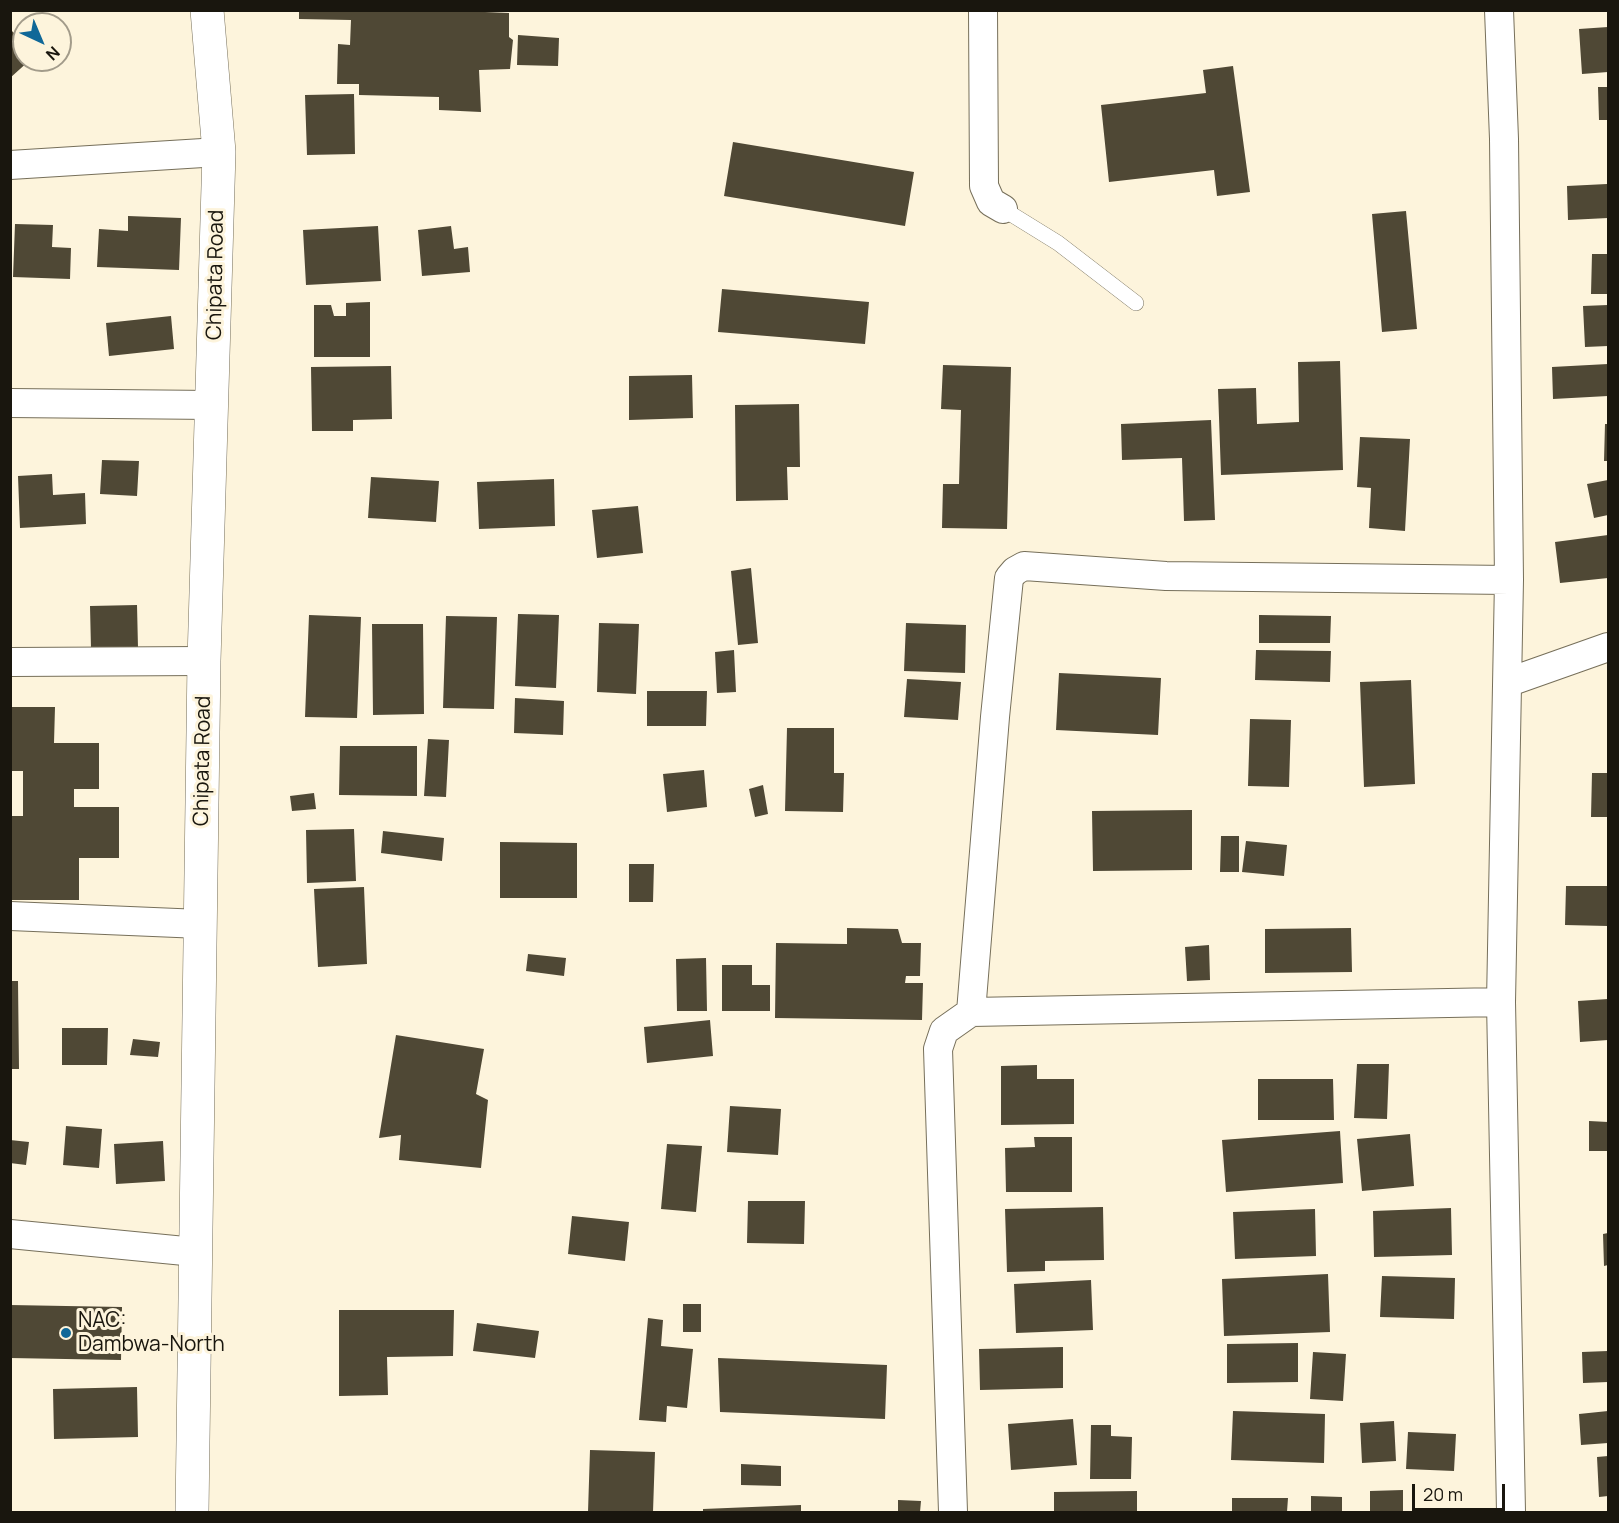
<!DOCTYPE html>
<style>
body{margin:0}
#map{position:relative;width:1619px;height:1523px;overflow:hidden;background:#fdf4dc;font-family:Manrope,sans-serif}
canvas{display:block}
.frame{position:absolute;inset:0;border:12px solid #19160e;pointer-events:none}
.north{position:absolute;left:12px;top:12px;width:60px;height:60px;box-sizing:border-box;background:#fdf4dc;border:2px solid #a29b8a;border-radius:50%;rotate:136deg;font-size:16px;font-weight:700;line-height:24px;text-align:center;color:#19160e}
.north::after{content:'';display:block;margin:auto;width:21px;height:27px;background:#106898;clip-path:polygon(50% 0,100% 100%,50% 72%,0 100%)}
.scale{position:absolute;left:1412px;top:1484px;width:93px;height:27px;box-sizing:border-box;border:3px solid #19160e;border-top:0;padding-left:8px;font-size:18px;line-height:21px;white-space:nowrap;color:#19160e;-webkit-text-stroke:4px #fdf4dc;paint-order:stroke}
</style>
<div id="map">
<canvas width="1619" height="1523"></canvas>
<div class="frame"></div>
<div class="north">N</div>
<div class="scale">20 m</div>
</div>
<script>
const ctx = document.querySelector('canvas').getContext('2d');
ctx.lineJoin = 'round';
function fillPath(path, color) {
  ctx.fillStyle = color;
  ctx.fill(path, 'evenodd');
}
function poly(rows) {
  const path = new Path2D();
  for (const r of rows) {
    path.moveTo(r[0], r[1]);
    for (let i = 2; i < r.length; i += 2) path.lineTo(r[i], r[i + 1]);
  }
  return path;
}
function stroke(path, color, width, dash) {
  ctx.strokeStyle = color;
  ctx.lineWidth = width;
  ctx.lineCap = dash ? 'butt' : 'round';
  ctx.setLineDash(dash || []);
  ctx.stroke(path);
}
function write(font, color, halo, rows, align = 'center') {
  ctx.font = font + ' Manrope,sans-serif';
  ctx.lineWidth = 6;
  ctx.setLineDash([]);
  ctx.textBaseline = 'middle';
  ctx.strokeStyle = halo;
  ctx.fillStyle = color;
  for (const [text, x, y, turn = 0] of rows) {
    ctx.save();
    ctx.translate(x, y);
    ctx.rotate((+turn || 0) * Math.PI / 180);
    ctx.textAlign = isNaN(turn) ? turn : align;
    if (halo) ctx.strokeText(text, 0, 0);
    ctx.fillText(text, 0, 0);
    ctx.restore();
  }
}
fillPath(poly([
 [299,10,437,10,509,13,509,37,513,40,510,69,479,70,481,112,439,110,439,97,359,95,359,84,337,84,338,44,350,45,351,20,299,19],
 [1608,27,1608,72,1582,74,1579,29],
 [10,29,24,43,24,60,30,60,10,78],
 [518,35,559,38,558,66,517,65],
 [1233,66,1250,192,1217,196,1214,170,1109,182,1101,105,1206,93,1203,70],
 [1598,87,1608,87,1608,120,1599,120],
 [354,94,355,154,307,155,305,95],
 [733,142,914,172,905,226,724,196],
 [1607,184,1608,218,1568,220,1567,186],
 [1406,211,1417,329,1382,332,1372,214],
 [128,216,181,218,179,270,97,267,99,229,128,231],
 [15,224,53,225,52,247,71,248,70,279,13,277],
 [378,226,381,281,306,285,303,230],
 [451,226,454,249,468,247,470,272,422,276,418,230],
 [1592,254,1608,254,1608,294,1591,294],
 [722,289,869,302,865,344,718,332],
 [370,302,370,357,314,357,314,305,331,305,334,316,346,316,346,303],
 [1608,305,1608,346,1585,347,1583,306],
 [171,316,174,349,109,356,106,323],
 [1340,361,1343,470,1221,475,1218,389,1256,388,1257,424,1299,422,1298,362],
 [1608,364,1608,396,1553,399,1552,367],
 [943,365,1011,367,1007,529,942,528,943,484,959,484,961,410,941,409],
 [391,366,392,419,353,420,353,431,312,431,311,367],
 [692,375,693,418,629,420,629,376],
 [799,404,800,467,787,467,788,500,736,501,735,405],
 [1211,420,1215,520,1184,521,1182,458,1122,460,1121,424],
 [1605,424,1608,424,1608,461,1604,461],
 [1360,437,1410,439,1405,531,1369,528,1371,488,1357,487],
 [102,460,139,461,137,496,100,494],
 [52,474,53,495,85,493,86,524,20,528,18,476],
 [371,477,439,481,436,522,368,518],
 [554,479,555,526,479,529,477,482],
 [1608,480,1608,515,1594,518,1587,484],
 [638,506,643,553,597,558,592,510],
 [1608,535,1608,578,1560,583,1555,542],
 [751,568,758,643,738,645,731,571],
 [137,605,138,648,91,649,90,606],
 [518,614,559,615,556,688,515,686],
 [309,615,361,617,357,718,305,717],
 [1259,615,1331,616,1330,643,1259,643],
 [446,616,497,617,494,709,443,708],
 [599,623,639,624,636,694,597,692],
 [906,623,966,625,965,673,904,671],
 [372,624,423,624,424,714,373,715],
 [734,650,736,692,717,693,715,652],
 [1256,650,1331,651,1330,682,1255,680],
 [1059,673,1161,678,1158,735,1056,730],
 [907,679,961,682,958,720,904,717],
 [1411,680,1415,784,1364,787,1360,682],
 [647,691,707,691,706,726,647,726],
 [515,698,564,701,563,735,514,733],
 [10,707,55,707,54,743,99,743,99,789,74,789,74,807,119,807,119,858,79,858,79,900,10,900,10,816,23,816,23,771,10,771],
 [1250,719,1291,720,1289,787,1248,786],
 [787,728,834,728,834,773,844,773,843,812,785,811],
 [428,739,449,740,446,797,424,796],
 [340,746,417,746,417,796,339,795],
 [704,770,707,807,667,812,663,774],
 [1592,773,1608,773,1608,817,1591,817],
 [763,785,768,814,755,817,749,789],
 [314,793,316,809,292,811,290,796],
 [1192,810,1192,870,1093,871,1092,811],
 [354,829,356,881,307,883,306,830],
 [383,831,444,838,442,861,381,853],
 [1221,836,1239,836,1239,872,1220,872],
 [1246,841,1287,845,1284,876,1242,872],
 [500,842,577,843,577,898,500,898],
 [629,864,654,864,653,902,629,902],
 [1566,886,1607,886,1608,926,1565,925],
 [364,887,367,964,318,967,314,889],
 [847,928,898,929,902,943,921,943,920,976,906,976,905,983,923,983,922,1020,775,1018,776,943,847,944],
 [1351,928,1352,972,1265,973,1265,929],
 [1209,945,1210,980,1187,981,1185,947],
 [528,954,566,958,564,976,526,971],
 [706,958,707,1011,677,1011,676,959],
 [722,965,752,965,752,985,770,985,770,1011,722,1011],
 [10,981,18,981,19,1069,10,1069],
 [1608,999,1608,1040,1580,1042,1578,1001],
 [710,1020,713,1056,647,1063,644,1027],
 [62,1028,108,1028,107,1065,62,1065],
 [396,1035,484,1049,476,1094,488,1100,481,1168,399,1160,401,1135,379,1138],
 [133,1039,160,1042,158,1057,130,1055],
 [1357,1064,1389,1064,1387,1119,1354,1118],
 [1037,1065,1037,1079,1074,1079,1074,1124,1001,1125,1001,1066],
 [1258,1079,1333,1079,1334,1120,1258,1120],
 [730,1106,781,1109,778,1155,727,1152],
 [1589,1121,1608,1122,1608,1151,1589,1151],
 [66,1126,102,1129,99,1168,63,1165],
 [1340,1131,1343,1183,1226,1192,1222,1140],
 [1410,1134,1414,1186,1362,1191,1357,1139],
 [1034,1137,1072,1137,1072,1192,1006,1192,1005,1148,1035,1147],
 [10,1140,29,1142,26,1165,10,1163],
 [163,1141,165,1181,116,1184,114,1144],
 [667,1144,702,1146,696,1212,661,1209],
 [748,1201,805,1201,804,1244,747,1243],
 [1103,1207,1104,1260,1045,1261,1045,1271,1007,1272,1005,1209],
 [1451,1208,1452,1255,1374,1257,1373,1211],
 [1315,1209,1316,1256,1235,1259,1233,1212],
 [572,1216,629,1222,625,1261,568,1254],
 [1608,1233,1608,1265,1604,1266,1603,1234],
 [1328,1274,1330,1332,1224,1336,1222,1279],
 [1382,1276,1455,1278,1454,1319,1380,1317],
 [1091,1280,1093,1330,1016,1333,1014,1284],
 [683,1304,701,1304,701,1332,683,1332],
 [10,1305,122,1307,121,1360,10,1358],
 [339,1310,454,1310,453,1356,387,1357,388,1395,339,1396],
 [648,1318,663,1320,661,1346,693,1349,687,1408,667,1406,666,1422,639,1420],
 [477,1323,539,1331,535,1358,473,1351],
 [1298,1343,1298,1382,1227,1383,1227,1344],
 [1063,1347,1063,1388,980,1390,979,1349],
 [1608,1351,1608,1382,1583,1383,1582,1352],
 [1313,1352,1346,1354,1343,1401,1310,1399],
 [718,1358,887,1365,885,1419,720,1412],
 [137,1387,138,1437,54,1439,53,1389],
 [1233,1411,1325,1414,1324,1463,1231,1460],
 [1608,1411,1608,1443,1581,1445,1579,1414],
 [1073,1419,1077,1465,1011,1470,1008,1424],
 [1394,1421,1396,1461,1362,1463,1360,1423],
 [1091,1425,1111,1425,1111,1436,1132,1437,1131,1479,1090,1479],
 [1408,1432,1456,1434,1454,1471,1406,1469],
 [590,1450,655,1452,653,1512,588,1512],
 [1608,1456,1608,1496,1599,1497,1597,1457],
 [741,1464,781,1466,781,1486,741,1485],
 [1403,1490,1403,1512,1370,1512,1370,1491],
 [1137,1491,1137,1512,1054,1512,1054,1492],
 [1311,1496,1342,1497,1342,1512,1311,1512],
 [1232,1498,1288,1498,1287,1512,1232,1512],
 [898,1500,921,1501,920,1512,898,1512],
 [801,1505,801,1512,703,1512,703,1509]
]), '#4f4835');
const lane = poly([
 [1003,209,1058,243,1136,303]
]);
const street = poly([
 [983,10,984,186,991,202,1003,209],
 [1499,10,1504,139,1509,580,1501,1002,1511,1512],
 [10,165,219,152],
 [10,403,212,405],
 [10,662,204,661],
 [1509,682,1608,647],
 [10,916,201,924],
 [971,1012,1501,1002],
 [10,1234,195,1252],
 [953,1512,938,1049,944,1031,971,1012,995,717,1009,578,1015,571,1024,566,1166,576,1509,580]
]);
const secondary = poly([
 [192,1512,204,661,219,152,207,10]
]);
stroke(lane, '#766f5a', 16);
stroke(street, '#766f5a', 30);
stroke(secondary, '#766f5a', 34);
stroke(lane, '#fff', 15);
stroke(street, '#fff', 28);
stroke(secondary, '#fff', 33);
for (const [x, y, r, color] of [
 [66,1333,6,"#106898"]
]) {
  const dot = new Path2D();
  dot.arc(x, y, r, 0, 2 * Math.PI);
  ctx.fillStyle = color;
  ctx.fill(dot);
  stroke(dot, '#fdf4dc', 2);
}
write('21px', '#19160e', '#fdf4dc', [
 ["Chipata Road",216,275,-89],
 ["Chipata Road",203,761,-89]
]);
write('21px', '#19160e', '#fdf4dc', [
 ["NAC:",78,1321],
 ["Dambwa-North",78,1345]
], 'left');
</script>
